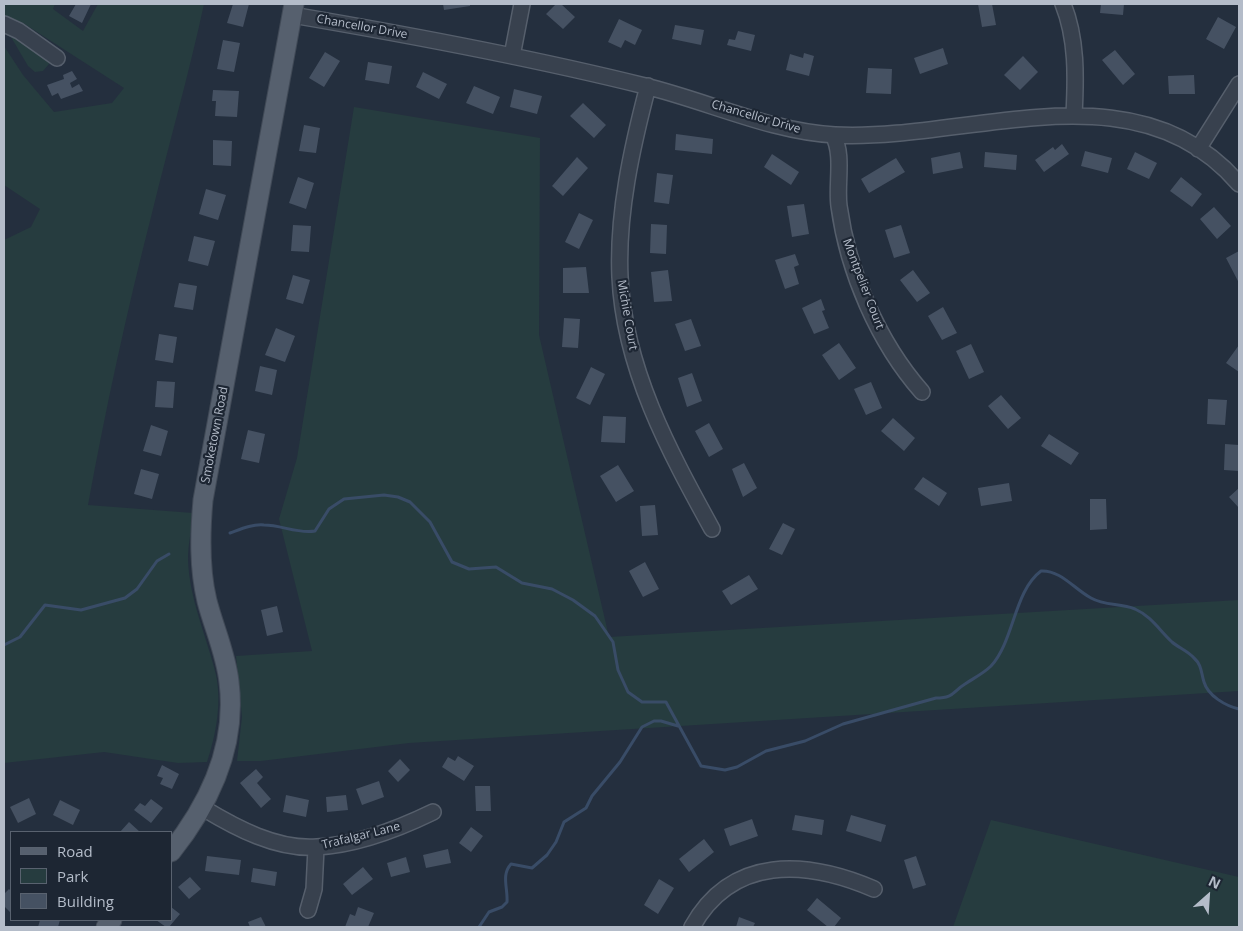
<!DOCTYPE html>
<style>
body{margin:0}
#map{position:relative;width:1243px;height:931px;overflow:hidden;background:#242f3e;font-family:"Open Sans",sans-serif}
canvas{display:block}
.frame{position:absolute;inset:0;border:5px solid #b4bcc9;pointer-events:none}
.legend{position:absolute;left:10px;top:831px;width:162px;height:90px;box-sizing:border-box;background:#1d2633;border:1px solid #59626f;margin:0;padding:6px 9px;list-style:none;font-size:15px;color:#b4bcc9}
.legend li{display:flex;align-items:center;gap:10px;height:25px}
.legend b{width:25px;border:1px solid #59626f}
.north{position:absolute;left:1183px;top:871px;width:50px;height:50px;-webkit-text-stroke:4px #1d2633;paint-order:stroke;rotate:26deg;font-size:14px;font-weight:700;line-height:20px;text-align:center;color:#b4bcc9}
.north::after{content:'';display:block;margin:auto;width:18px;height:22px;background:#b4bcc9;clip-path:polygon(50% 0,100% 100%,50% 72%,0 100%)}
</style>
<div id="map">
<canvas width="1243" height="931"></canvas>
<div class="frame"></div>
<ul class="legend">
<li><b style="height:6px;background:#56606e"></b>Road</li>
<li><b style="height:14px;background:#263c3f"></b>Park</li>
<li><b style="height:14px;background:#455162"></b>Building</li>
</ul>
<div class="north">N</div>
</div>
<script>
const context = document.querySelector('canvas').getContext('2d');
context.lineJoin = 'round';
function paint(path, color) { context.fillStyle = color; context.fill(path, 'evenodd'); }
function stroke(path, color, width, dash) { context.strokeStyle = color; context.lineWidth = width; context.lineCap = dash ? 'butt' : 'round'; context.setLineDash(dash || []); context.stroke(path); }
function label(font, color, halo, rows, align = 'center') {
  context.font = font + ' "Open Sans",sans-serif'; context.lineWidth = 4.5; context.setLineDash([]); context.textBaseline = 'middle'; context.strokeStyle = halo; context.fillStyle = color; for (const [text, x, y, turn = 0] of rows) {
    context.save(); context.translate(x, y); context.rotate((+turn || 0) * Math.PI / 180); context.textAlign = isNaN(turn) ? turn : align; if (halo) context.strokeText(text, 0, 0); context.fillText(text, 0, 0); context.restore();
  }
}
paint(new Path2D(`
 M4 4H55L53 9 83 31 98 4H204C189 74 169 143 152 213 127 310 106 407 88 505L193 513C192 528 188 544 188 559 189 599 207 637 216 675 222 703 216 735 207 762L178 763 104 752 4 763V240L31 227 40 209 4 185V46L23 75 54 112 112 103 124 88 23 23 4 15Z
 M8 32 48 56 49 64 43 71 35 72 28 66Z
 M354 107 540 138 539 335 609 637 1239 600V691L409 743 261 761H237L242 717 236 656 312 651 279 519 297 458Z
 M991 820 1239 877V927H953Z`), '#263c3f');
stroke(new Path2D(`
 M230 533C241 529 252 524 264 525 282 525 297 534 315 531L329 509 344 499 384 495 398 497 410 502 430 522 452 562 469 569 496 567 522 583 552 589 573 600 595 616 613 642 618 670 628 692 642 702H666L701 766 725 770 737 767 766 751 805 741 843 724 936 698C954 698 952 692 965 684 974 678 984 673 991 666 1014 641 1014 591 1041 571 1061 570 1074 589 1091 598 1105 606 1120 603 1135 609 1151 616 1160 631 1172 642 1179 648 1188 651 1194 658 1202 665 1201 673 1204 682 1208 696 1226 706 1239 709
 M4 645 20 637 45 605 81 610 125 598 137 589 157 561 169 554
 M479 927 489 912 502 907 507 902C508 888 501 875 511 864L532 868 547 855 556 842 564 822 586 808 592 796 620 762 642 727 654 721H661L678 726`), '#394c67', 3);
paint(new Path2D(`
 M76 4H91L82 23 69 16Z
 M233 4H249L243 27 227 23Z
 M443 4H470V6L444 10Z
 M556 4H561L575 17 563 29 546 14Z
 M978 4H992L996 25 982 27Z
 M1101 4H1124L1123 15 1100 13Z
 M1218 17 1236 27 1224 49 1206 39Z
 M619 19 642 30 635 45 625 40 621 48 608 42Z
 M675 25 704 30 701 45 672 39Z
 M738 31 755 35 751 51 727 45 729 39 735 40Z
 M223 40 240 43 234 72 217 69Z
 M943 48 948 64 920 74 914 58Z
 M1115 50 1135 74 1123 85 1102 60Z
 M325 52 340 61 324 87 309 78Z
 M804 53 814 56 809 76 786 70 790 54 803 58Z
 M1023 56 1038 72 1020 90 1004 75Z
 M368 62 392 66 389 84 365 80Z
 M868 68 892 69 891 94 866 93Z
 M72 71 77 79 70 83 72 88 79 84 83 91 61 99 58 93 52 96 47 85 64 79 63 75Z
 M423 72 447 84 439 99 416 87Z
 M1194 75 1195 94H1169L1168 76Z
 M474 86 500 97 493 114 466 103Z
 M514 89 542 96 537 114 510 107Z
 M213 90 239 91 237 117 215 116 216 101H212Z
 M583 103 606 125 594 138 570 116Z
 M304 125 320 128 316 153 299 151Z
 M676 134 713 139 712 154 675 150Z
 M213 140 232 141 231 166 213 165Z
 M1062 144 1069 154 1044 172 1035 160 1053 147 1055 150Z
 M1085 151 1112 158 1108 173 1081 166Z
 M960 152 963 168 933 174 931 158Z
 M985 152 1017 155 1016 170 984 167Z
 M1135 152 1157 163 1149 179 1127 169Z
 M772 154 799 172 791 185 764 167Z
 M577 157 588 168 563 196 552 186Z
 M896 158 905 172 869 193 861 179Z
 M657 173 673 175 669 204 654 202Z
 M298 177 314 183 306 209 289 203Z
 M1181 177 1202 194 1192 207 1170 191Z
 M206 189 226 195 218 220 199 214Z
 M804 204 809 234 792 237 787 206Z
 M1214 207 1231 226 1217 239 1200 219Z
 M579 213 593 220 579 249 565 242Z
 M651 224 667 225 666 254 650 253Z
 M293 225 311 226 309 252 291 251Z
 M901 225 910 253 894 258 885 230Z
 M194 236 215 241 208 266 188 261Z
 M1239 251V283L1226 258Z
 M795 254 799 265 794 267 799 284 785 289 775 260Z
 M586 267 589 293H563V268Z
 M668 270 672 301 654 302 651 272Z
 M913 270 930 293 917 302 900 280Z
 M293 275 310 280 303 304 286 299Z
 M179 283 197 286 193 310 174 307Z
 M821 299 825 310 822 311 829 328 814 334 802 308Z
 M943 307 957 333 942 340 928 316Z
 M564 318 580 319 578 348 562 347Z
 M691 319 701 346 685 351 675 324Z
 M276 328 295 336 285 362 265 355Z
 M159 334 177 337 173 363 155 360Z
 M839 343 856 368 839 380 822 355Z
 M971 344 984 372 969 379 956 351Z
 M1239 345V372L1226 363Z
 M260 366 277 370 272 395 255 391Z
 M591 367 605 374 590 405 576 398Z
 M692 373 702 401 687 407 678 378Z
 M157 381 175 382 173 408 155 407Z
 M871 382 882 408 866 415 854 389Z
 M1001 395 1021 418 1008 429 988 406Z
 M1208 399 1227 400 1225 425 1207 424Z
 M603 416 626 417 625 443 601 442Z
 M893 418 915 438 904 451 881 431Z
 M709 423 723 449 709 457 695 431Z
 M151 425 168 431 161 456 143 451Z
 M248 430 265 434 259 463 241 459Z
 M1049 434 1079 453 1071 465 1041 446Z
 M1225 444 1239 445V471L1224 470Z
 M744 463 757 488 743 497 732 469Z
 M618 465 634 491 616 502 600 476Z
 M141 469 159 474 152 499 134 494Z
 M923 477 947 493 939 506 914 489Z
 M1009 483 1012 501 981 506 978 488Z
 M1239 488V508L1229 497Z
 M1090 499H1106L1107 529 1090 530Z
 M655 505 658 535 642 536 640 506Z
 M783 523 795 529 782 555 769 549Z
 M645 562 659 589 643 597 629 571Z
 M749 575 758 589 731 605 722 591Z
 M277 606 283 632 267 636 261 610Z
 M458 756 474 766 464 781 442 767 448 757 455 761Z
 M400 759 410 770 398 782 388 771Z
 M162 765 179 774 172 789 160 784 163 778 157 776Z
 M256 769 263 777 257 783 271 799 261 808 240 783Z
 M379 781 384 797 362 805 356 789Z
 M475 786H490L491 811H476Z
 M286 795 309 800 306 817 283 812Z
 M346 795 348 810 327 812 326 797Z
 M29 798 36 814 18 823 10 807Z
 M151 799 163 808 151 823 134 810 140 803 145 806Z
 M60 800 80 810 73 825 53 815Z
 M795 815 824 820 822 835 792 830Z
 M851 815 886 825 881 842 846 831Z
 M752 819 758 836 730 846 724 829Z
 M129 822 140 832H120Z
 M471 827 483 836 471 852 459 843Z
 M704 839 714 852 689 872 679 859Z
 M448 849 451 863 426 868 423 855Z
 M207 856 241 860 239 875 205 871Z
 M916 856 926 885 913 889 904 860Z
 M406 857 410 872 391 877 387 863Z
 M363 867 373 879 352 895 343 884Z
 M253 868 277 872 275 886 251 882Z
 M190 877 201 889 189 899 178 887Z
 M659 879 674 888 658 914 644 905Z
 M9 889 11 891V913L4 906V894Z
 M817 898 841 918 834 927H828L807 910Z
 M171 907 180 914 169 927H166L156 920H171Z
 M358 907 374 913 368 927H345L350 914 355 916Z
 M261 917 266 927H250L248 922Z
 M739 917 755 923 753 927H736Z
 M40 920H60L58 927H38Z`), '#455162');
const minor = new Path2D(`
 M1063 4C1077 39 1076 77 1074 115
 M292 15C410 35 528 57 645 86 707 101 772 132 835 135 968 142 1136 63 1239 184
 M4 24 19 31 57 58
 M512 56 522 4
 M648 86C632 147 617 214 620 277 624 368 669 451 712 529
 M833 135C844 155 836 184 839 206 848 272 878 342 922 392
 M1198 149 1239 84
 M203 808C236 828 277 850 317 847 357 845 398 829 433 812
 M308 910 314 889 316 848
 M692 927C732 855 806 860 874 889`);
const major = new Path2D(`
 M171 852C210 803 237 746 229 682 226 654 214 628 207 601 199 568 200 534 203 500L294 4
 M106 927 112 920`);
stroke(minor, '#565f6c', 18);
stroke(major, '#414a57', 21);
stroke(minor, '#38414e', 15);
stroke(major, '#56606e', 19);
label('12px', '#b4bcc9', '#1d2633', [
 ["Chancellor Drive",362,27,10],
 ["Chancellor Drive",756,117,16],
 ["Montpelier Court",863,284,69],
 ["Michie Court",627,315,80],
 ["Smoketown Road",215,435,-79],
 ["Trafalgar Lane",361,836,-14]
]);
</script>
